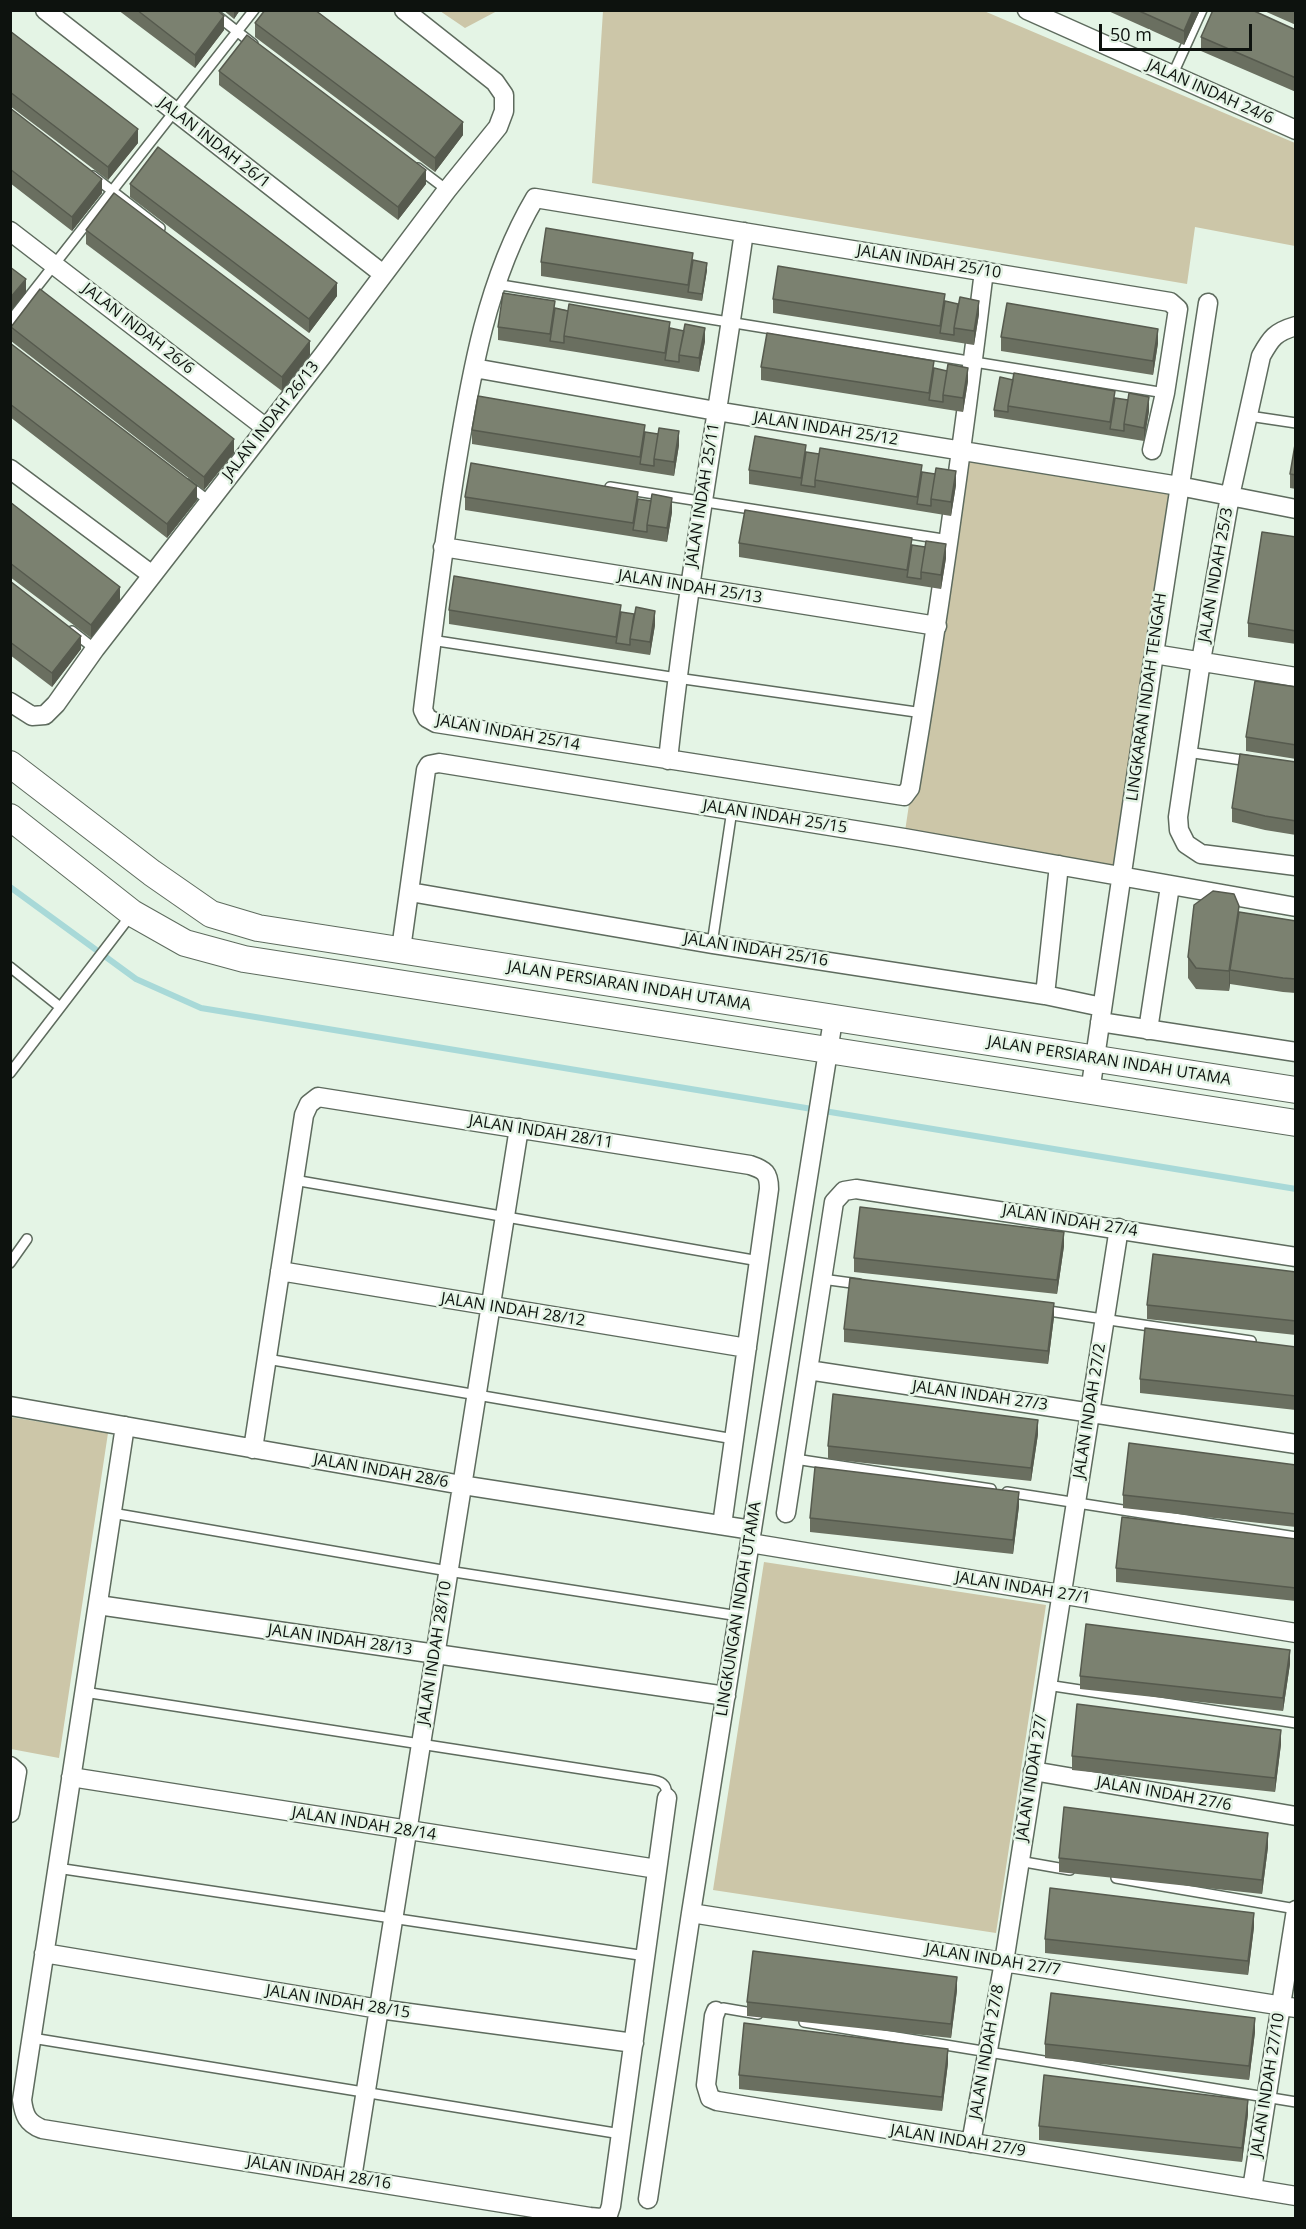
<!DOCTYPE html>
<style>
body{margin:0}
#map{position:relative;width:1306px;height:2229px;overflow:hidden;background:#e4f4e5;font-family:"Open Sans",sans-serif}
canvas{display:block}
.frame{position:absolute;inset:0;border:12px solid #0d120e;pointer-events:none}
.scale{position:absolute;left:1099px;top:24px;width:153px;height:27px;box-sizing:border-box;border:3px solid #0d120e;border-top:0;padding-left:8px;font-size:18px;line-height:21px;white-space:nowrap;color:#0d120e;-webkit-text-stroke:4px #e4f4e5;paint-order:stroke}
</style>
<div id="map">
<canvas width="1306" height="2229"></canvas>
<div class="frame"></div>
<div class="scale">50 m</div>
</div>
<script>
const context = document.querySelector('canvas').getContext('2d');
context.lineJoin = 'round';
function paint(path, color) { context.fillStyle = color; context.fill(path, 'evenodd'); }
function stroke(path, color, width, dash) { context.strokeStyle = color; context.lineWidth = width; context.lineCap = dash ? 'butt' : 'round'; context.setLineDash(dash || []); context.stroke(path); }
function label(font, color, halo, rows, align = 'center') {
  context.font = font + ' "Open Sans",sans-serif'; context.lineWidth = 5; context.setLineDash([]); context.textBaseline = 'middle'; context.strokeStyle = halo; context.fillStyle = color; for (const [text, x, y, turn = 0] of rows) {
    context.save(); context.translate(x, y); context.rotate((+turn || 0) * Math.PI / 180); context.textAlign = isNaN(turn) ? turn : align; if (halo) context.strokeText(text, 0, 0); context.fillText(text, 0, 0); context.restore();
  }
}
paint(new Path2D(`
 M440 11H497L465 28Z
 M603 11H984L1295 143V246L1195 227 1187 284 592 183Z
 M962 450 1179 486 1121 876 904 838Z
 M10 1417 108 1433 59 1758 11 1749Z
 M764 1562 1046 1605 996 1933 713 1890Z`), '#ccc6a8');
stroke(new Path2D(`
 M10 887 136 979 201 1008 1296 1189`), '#a8d9d8', 6);
const lane = new Path2D(`
 M210 10 253 44
 M1172 76 1202 10
 M418 168 447 190
 M93 176 160 228
 M495 284 1165 393
 M10 321 254 10
 M1249 416 1296 423
 M187 484 209 501
 M610 487 949 540
 M72 631 95 649
 M431 640 677 678 923 713
 M1187 752 1249 761
 M712 944 732 810
 M10 967 60 1007
 M10 1073 131 915
 M294 1180 759 1261
 M10 1263 27 1239
 M822 1279 859 1284
 M1042 1310 1251 1341
 M267 1359 734 1439
 M795 1459 991 1489
 M1007 1492 1296 1537
 M112 1513 448 1571 739 1616
 M1047 1685 1296 1723
 M84 1692 653 1780C665 1782 667 1787 667 1798
 M1019 1861 1070 1870
 M57 1868 646 1956
 M1116 1878 1296 1909
 M716 2011 723 2008 758 2014
 M804 2022 1296 2102
 M32 2038 621 2134`);
const street = new Path2D(`
 M45 10 383 274
 M1027 10 1296 130
 M10 231 266 428
 M984 271C963 444 939 616 910 788L904 796 436 723 427 718 423 710C433 629 443 547 456 466 471 374 487 279 535 198L1170 302 1178 309 1165 393 1152 450
 M1296 326C1275 332 1271 338 1261 356L1230 496 1201 661 1178 817 1179 830 1186 844 1201 854 1296 866
 M474 368 716 411 1179 486 1296 509
 M10 469 152 575
 M443 547 937 626
 M1154 654 1296 677
 M10 702 32 716 45 715 56 704 95 649 323 355 447 190 498 127 504 111V95L495 82 404 10
 M668 760C687 583 719 408 744 232
 M410 892 712 944 1045 995 1102 1007
 M401 949 426 770 429 765 439 763 904 838 1296 907
 M1045 995 1059 865
 M1100 1022 1296 1052
 M1148 1030 1170 886
 M1090 1092 1154 654 1208 303
 M280 1271 747 1348
 M808 1370 834 1202 844 1191 856 1189 1296 1257
 M10 1406 462 1485 752 1530
 M125 1426 22 2100C24 2115 27 2123 42 2129L590 2217 601 2218 608 2215 611 2206 667 1798
 M253 1449 304 1115 309 1104 318 1097 750 1165C765 1170 769 1173 769 1189L722 1525
 M786 1513 808 1370 1296 1444
 M750 1543 1296 1633
 M98 1605 726 1696
 M10 1766 17 1772 10 1813
 M1033 1771 1296 1816
 M71 1777 657 1869
 M691 1913 1296 2008
 M44 1953 379 2009 634 2043
 M716 2011 714 2016 706 2085 710 2098 717 2101 1296 2196
 M971 2143 1004 1962 1119 1228
 M352 2178 519 1128
 M1252 2189 1296 1910
 M648 2199 691 1913 833 1020`);
const secondary = new Path2D(`
 M10 764 152 873 211 914 258 928 1296 1090
 M10 817 132 913 185 943 244 959 1296 1123`);
stroke(lane, '#5e6b5e', 12);
stroke(street, '#5e6b5e', 21);
stroke(secondary, '#5e6b5e', 28);
stroke(lane, '#fff', 9);
stroke(street, '#fff', 18);
stroke(secondary, '#fff', 26);
paint(new Path2D(`
 M118 10H217L224 30 195 68Z
 M223 10H240L234 19Z
 M1106 10H1200L1184 45Z
 M1262 10H1296V25Z
 M255 23 463 135 435 172 255 37Z
 M1296 30V92L1201 51V37Z
 M10 31 138 143 108 180 10 106Z
 M219 71 426 184 398 220 219 85Z
 M10 108 102 193 72 231 10 183Z
 M130 184 337 296 309 333 130 197Z
 M86 230 310 355 282 391 86 244Z
 M693 260 707 270 702 301 541 276V262Z
 M773 299 945 301 979 314 974 345 773 313Z
 M555 308 670 328 705 341 699 372 564 350 498 340V327Z
 M11 327 234 453 204 490 11 341Z
 M1001 337 1158 343 1153 375 1001 351Z
 M10 343 197 500 167 538 10 417Z
 M761 367 934 368 968 381 963 412 761 380Z
 M1013 380 1115 398 1149 411 1144 441 994 417V410Z
 M472 430 645 432 679 445 674 476 472 444Z
 M1296 439V489L1290 488V474Z
 M806 452 922 472 956 485 951 516 815 494 749 484V470Z
 M465 497 638 499 672 512 667 542 465 510Z
 M10 502 120 601 91 638 10 577Z
 M1296 537V644L1248 637V623Z
 M739 543 912 545 946 558 941 589 739 557Z
 M10 581 81 649 52 687 10 655Z
 M449 610 621 612 655 625 650 655 449 624Z
 M1296 687V759L1246 751V737Z
 M1296 762V835L1265 830 1232 822V808Z
 M1239 912 1296 921V993L1283 992 1230 984 1229 991 1196 989 1188 978V957Z
 M1064 1246 1057 1294 854 1272V1258Z
 M1296 1272V1335L1147 1319V1305Z
 M1054 1317 1048 1364 844 1342V1329Z
 M1296 1347V1410L1140 1393V1379Z
 M1038 1434 1031 1481 828 1459V1446Z
 M1296 1465V1527L1123 1508V1495Z
 M1019 1506 1013 1554 810 1532V1518Z
 M1296 1539V1601L1116 1582V1568Z
 M1290 1664 1283 1711 1080 1689V1676Z
 M1281 1744 1275 1792 1072 1770V1756Z
 M1268 1847 1262 1894 1059 1872V1858Z
 M1254 1927 1248 1975 1045 1953V1939Z
 M957 1990 951 2038 747 2016V2002Z
 M1255 2032 1249 2080 1045 2058V2044Z
 M948 2063 942 2111 739 2089V2075Z
 M1248 2114 1242 2162 1039 2140V2126Z`), '#6a6f60');
paint(new Path2D(`
 M234 10H240L234 19Z
 M1193 10H1200L1184 45V31Z
 M224 16V30L195 68V55Z
 M463 122V135L435 172V158Z
 M138 129V143L108 180V167Z
 M426 170V184L398 220V207Z
 M102 179V193L72 231V217Z
 M707 263V270L702 301V294Z
 M26 279V293L10 312V298Z
 M337 283V296L309 333V319Z
 M979 301V314L974 345V331Z
 M705 328V341L699 372V358Z
 M1158 329V343L1153 375V361Z
 M310 341V355L282 391V377Z
 M968 368V381L963 412V398Z
 M1149 397V411L1144 441V428Z
 M679 431V445L674 476V462Z
 M234 439V453L204 490V477Z
 M956 471V485L951 516V502Z
 M197 486V500L167 538V524Z
 M672 498V512L667 542V528Z
 M946 544V558L941 589V575Z
 M120 587V601L91 638V625Z
 M655 611V625L650 655V642Z
 M81 636V649L52 687V673Z
 M1239 906V926L1230 970V984L1229 991V971Z
 M1064 1232V1246L1057 1294V1280Z
 M1054 1303V1317L1048 1364V1351Z
 M1038 1420V1434L1031 1481V1468Z
 M1019 1492V1506L1013 1554V1540Z
 M1290 1650V1664L1283 1711V1698Z
 M1281 1730V1744L1275 1792V1778Z
 M1268 1833V1847L1262 1894V1880Z
 M1254 1913V1927L1248 1975V1961Z
 M957 1977V1990L951 2038V2024Z
 M1255 2018V2032L1249 2080V2066Z
 M948 2049V2063L942 2111V2097Z
 M1248 2100V2114L1242 2162V2148Z`), '#565a4e');
const building = new Path2D(`
 M137 10H217L224 16 195 55Z
 M265 10H315L463 122 435 158 255 23Z
 M1137 10H1193L1184 31Z
 M1213 10H1252L1296 30V78L1201 37Z
 M10 31 138 129 108 167 10 92Z
 M247 35 426 170 398 207 219 71Z
 M10 108 102 179 72 217 10 169Z
 M158 147 337 283 309 319 130 184Z
 M114 193 310 341 282 377 86 230Z
 M546 228 693 253 688 285 541 262Z
 M693 260 707 263 702 294 688 292Z
 M778 266 945 294 940 326 773 299Z
 M10 267 26 279 10 298Z
 M40 289 234 439 204 477 11 327Z
 M503 293 555 301 550 334 498 327Z
 M960 297 979 301 974 331 954 328Z
 M945 301 958 304 954 328V335L940 333Z
 M1007 303 1158 329 1153 361 1001 337Z
 M569 304 670 322 665 353 564 336Z
 M555 308 568 311 564 336V343L550 341Z
 M685 324 705 328 699 358 679 355Z
 M670 328 684 331 679 355V362L665 360Z
 M767 333 934 361 929 393 761 367Z
 M10 343 197 486 167 524 10 404Z
 M948 364 968 368 963 398 943 395Z
 M934 368 947 371 943 395V402L929 400Z
 M1014 373 1115 391 1110 422 1008 406Z
 M1000 377 1013 380 1008 406V412L994 410Z
 M1129 393 1149 397 1144 428 1124 424Z
 M478 396 645 425 640 457 472 430Z
 M1115 398 1128 400 1124 424V431L1110 429Z
 M659 428 679 431 674 462 654 459Z
 M645 432 658 434 654 459V466L640 464Z
 M755 436 806 445 801 478 749 470Z
 M1296 439V475L1290 474Z
 M820 448 922 465 917 497 815 480Z
 M806 452 819 454 815 480V487L801 485Z
 M471 463 638 492 633 523 465 497Z
 M936 468 956 471 951 502 931 499Z
 M922 472 935 474 931 499V506L917 504Z
 M652 494 672 498 667 528 647 525Z
 M638 499 651 501 647 525V532L633 530Z
 M10 502 120 587 91 625 10 563Z
 M745 510 912 538 907 570 739 543Z
 M1262 532 1296 537V631L1248 623Z
 M926 541 946 544 941 575 921 572Z
 M912 545 925 547 921 572V579L907 577Z
 M454 576 621 605 616 637 449 610Z
 M10 581 81 636 52 673 10 642Z
 M636 607 655 611 650 642 630 639Z
 M621 612 634 614 630 639V645L616 643Z
 M1255 681 1296 687V745L1246 737Z
 M1240 754 1296 762V821L1265 816 1232 808Z
 M1213 891 1234 894 1239 906 1229 971 1196 968 1188 957 1194 905Z
 M1239 912 1296 921V979L1283 978 1230 970Z
 M860 1207 1064 1232 1057 1280 854 1258Z
 M1153 1254 1296 1272V1321L1147 1305Z
 M850 1278 1054 1303 1048 1351 844 1329Z
 M1145 1328 1296 1347V1396L1140 1379Z
 M833 1394 1038 1420 1031 1468 828 1446Z
 M1129 1443 1296 1465V1514L1123 1495Z
 M815 1467 1019 1492 1013 1540 810 1518Z
 M1122 1517 1296 1539V1588L1116 1568Z
 M1086 1624 1290 1650 1283 1698 1080 1676Z
 M1077 1704 1281 1730 1275 1778 1072 1756Z
 M1064 1807 1268 1833 1262 1880 1059 1858Z
 M1050 1888 1254 1913 1248 1961 1045 1939Z
 M753 1951 957 1977 951 2024 747 2002Z
 M1051 1993 1255 2018 1249 2066 1045 2044Z
 M744 2023 948 2049 942 2097 739 2075Z
 M1044 2075 1248 2100 1242 2148 1039 2126Z`);
paint(building, '#7b8170');
stroke(building, '#565a4e', 1.5);
label('16px', '#0d120e', '#e4f4e5', [
 ["JALAN INDAH 24/6",1210,92,24],
 ["JALAN INDAH 26/1",214,143,38],
 ["JALAN INDAH 25/10",929,262,9],
 ["JALAN INDAH 26/6",138,329,38],
 ["JALAN INDAH 26/13",271,421,-52],
 ["JALAN INDAH 25/12",826,429,9],
 ["JALAN INDAH 25/11",703,495,-81],
 ["JALAN INDAH 25/3",1216,575,-80],
 ["JALAN INDAH 25/13",690,587,9],
 ["LINGKARAN INDAH TENGAH",1147,697,-82],
 ["JALAN INDAH 25/14",508,733,10],
 ["JALAN INDAH 25/15",775,817,9],
 ["JALAN INDAH 25/16",756,950,9],
 ["JALAN PERSIARAN INDAH UTAMA",629,986,9],
 ["JALAN PERSIARAN INDAH UTAMA",1109,1061,9],
 ["JALAN INDAH 28/11",541,1132,9],
 ["JALAN INDAH 27/4",1070,1221,9],
 ["JALAN INDAH 28/12",513,1310,9],
 ["JALAN INDAH 27/3",980,1396,8],
 ["JALAN INDAH 27/2",1090,1411,-81],
 ["JALAN INDAH 28/6",381,1471,10],
 ["JALAN INDAH 27/1",1023,1588,9],
 ["LINGKUNGAN INDAH UTAMA",739,1609,-81],
 ["JALAN INDAH 28/13",340,1640,8],
 ["JALAN INDAH 28/10",435,1653,-81],
 ["JALAN INDAH 27/",1032,1778,-81],
 ["JALAN INDAH 27/6",1164,1794,10],
 ["JALAN INDAH 28/14",364,1824,9],
 ["JALAN INDAH 27/7",993,1960,9],
 ["JALAN INDAH 28/15",338,2002,9],
 ["JALAN INDAH 27/8",987,2052,-80],
 ["JALAN INDAH 27/10",1268,2085,-81],
 ["JALAN INDAH 27/9",958,2141,9],
 ["JALAN INDAH 28/16",319,2173,9]
]);
</script>
